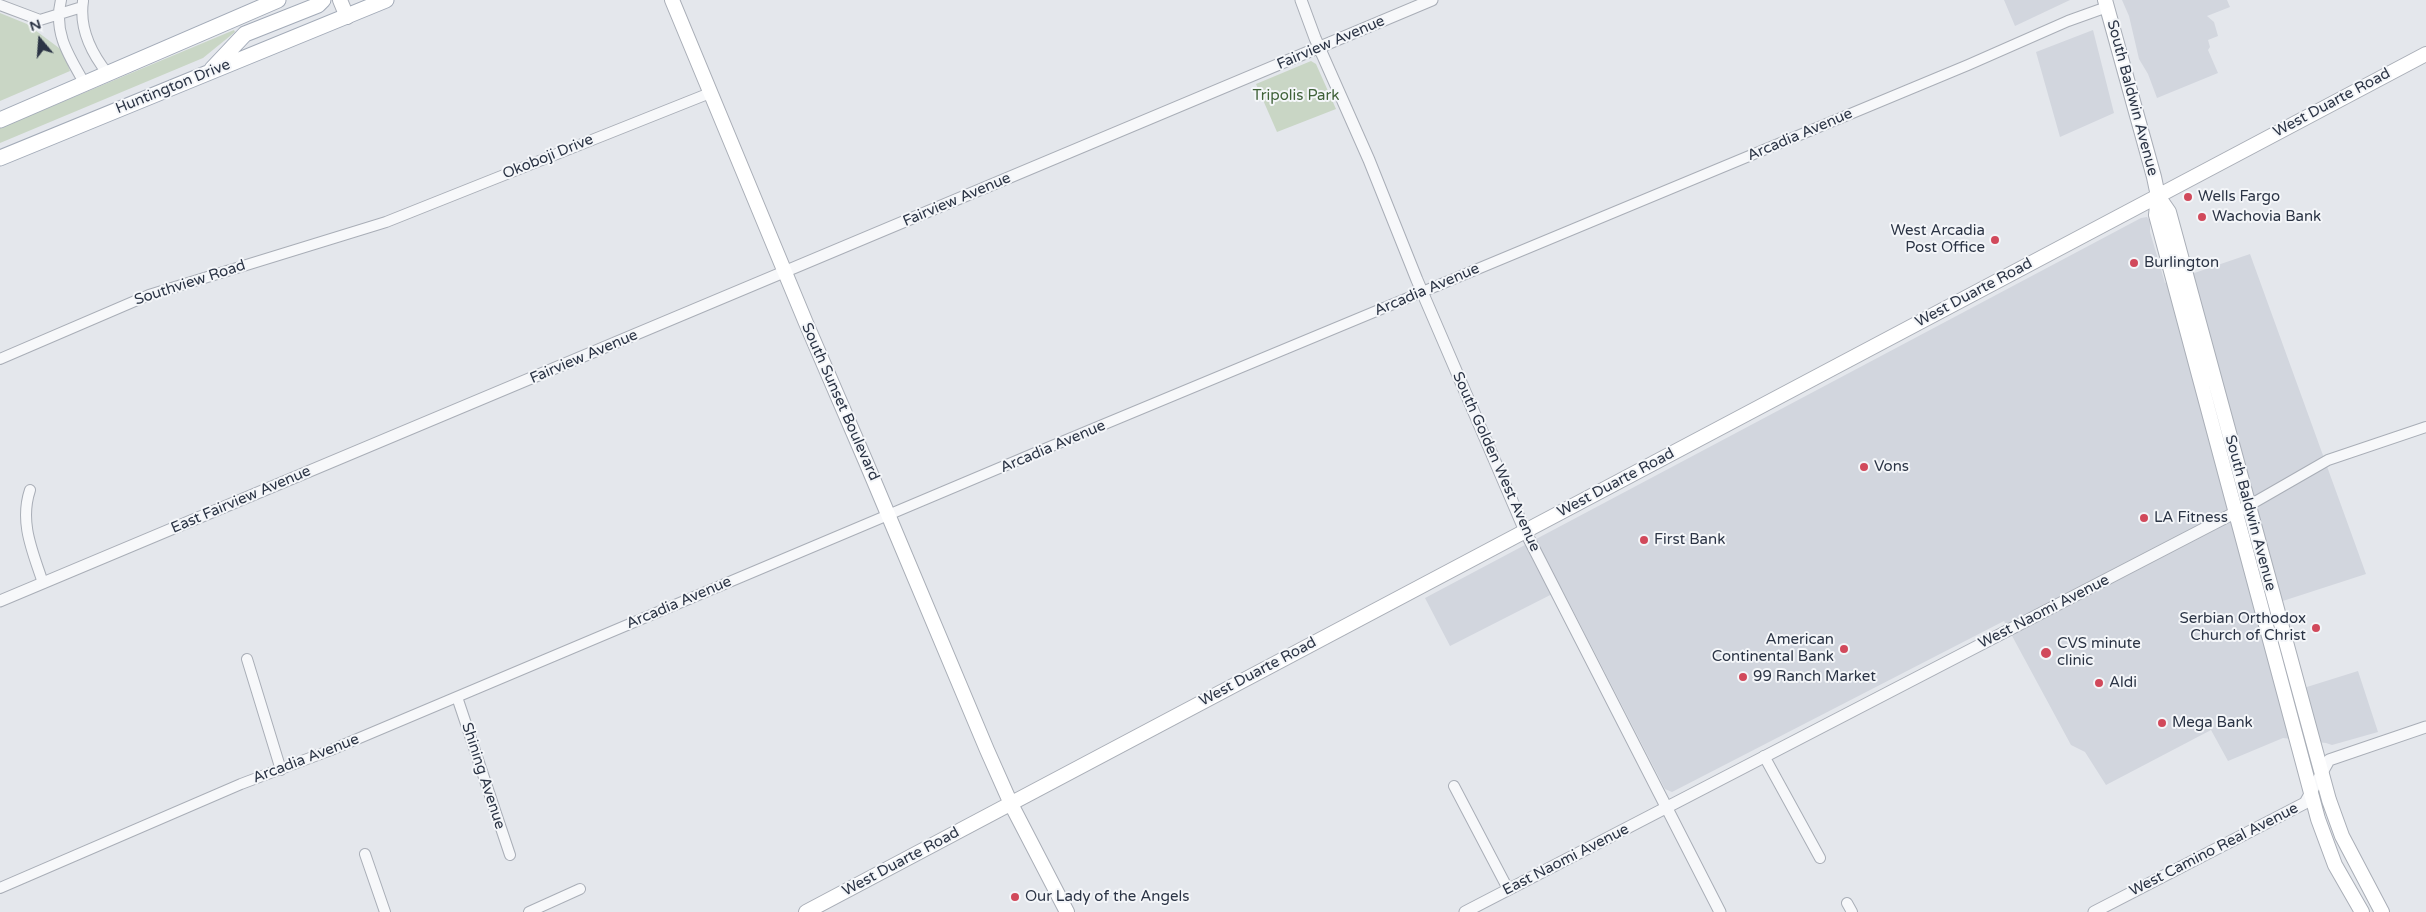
<!DOCTYPE html>
<style>
body{margin:0}
#map{position:relative;width:2426px;height:912px;overflow:hidden;background:#e4e7ec;font-family:"Varela Round",sans-serif}
canvas{display:block}
.north{position:absolute;left:15px;top:15px;width:50px;height:50px;-webkit-text-stroke:4px #f4f6f9;paint-order:stroke;rotate:342deg;font-size:14px;font-weight:700;line-height:20px;text-align:center;color:#2b3445}
.north::after{content:'';display:block;margin:auto;width:18px;height:22px;background:#2b3445;clip-path:polygon(50% 0,100% 100%,50% 72%,0 100%)}
</style>
<div id="map">
<canvas width="2426" height="912"></canvas>
<div class="north">N</div>
</div>
<script>
const context = document.querySelector('canvas').getContext('2d');
context.lineJoin = 'round';
function paint(path, color) { context.fillStyle = color; context.fill(path, 'evenodd'); }
function stroke(path, color, width, dash) { context.strokeStyle = color; context.lineWidth = width; context.lineCap = dash ? 'butt' : 'round'; context.setLineDash(dash || []); context.stroke(path); }
function label(font, color, halo, rows, align = 'center') {
  context.font = font + ' "Varela Round",sans-serif'; context.lineWidth = 4; context.setLineDash([]); context.textBaseline = 'middle'; context.strokeStyle = halo; context.fillStyle = color; for (const [text, x, y, turn = 0] of rows) {
    context.save(); context.translate(x, y); context.rotate((+turn || 0) * Math.PI / 180); context.textAlign = isNaN(turn) ? turn : align; if (halo) context.strokeText(text, 0, 0); context.fillText(text, 0, 0); context.restore();
  }
}
paint(new Path2D(`
 M2004 0H2070L2015 26Z
 M2122 0H2227L2230 7 2207 16 2214 22 2218 36 2208 40 2210 47 2208 50 2218 73 2157 98 2148 74 2139 59 2129 16Z
 M2093 30 2114 113 2060 137 2036 52Z
 M2147 217 2150 221V232L2165 283 2250 254 2366 574 2255 610 2278 696 2358 671 2378 732 2332 745 2326 743 2283 738 2228 761 2211 730 2106 785 2085 752 2071 745 2004 621 1672 792 1665 789 1562 589 1450 646 1425 598 2141 218Z`), '#d2d6de');
paint(new Path2D(`
 M0 13 27 24 63 51 70 71 0 101Z
 M234 30 235 32 203 58 0 143V128Z
 M1311 61 1316 64 1336 109 1277 132 1256 84Z`), '#c9d6c5');
const minor = new Path2D(`
 M61 0C53 33 69 56 85 84
 M83 1C79 28 92 54 108 74
 M0 5 40 20 82 7
 M0 359 149 295 386 222 710 93
 M30 490C19 523 33 552 43 583
 M2248 506 2328 460 2426 427
 M247 659 281 770
 M457 697 510 855
 M1764 756 1820 858
 M1454 786 1508 889
 M365 854 385 912
 M0 888 241 784 331 750 1035 453 1968 65 2068 21 2107 7
 M1847 903 1852 912
 M529 912 580 889`);
const tertiary = new Path2D(`
 M1301 0 1315 38 1369 160 1417 280 1525 531 1720 912
 M0 601 1432 0
 M1465 912 2242 509
 M2094 912 2305 803 2329 760 2426 727`);
const secondary = new Path2D(`
 M340 0 347 17
 M672 0 806 323 866 462 987 750 1011 804 1067 912
 M2105 0 2154 177 2158 196 2156 215 2318 819 2335 865 2362 912
 M2158 196 2169 212 2329 800 2342 836 2382 912
 M806 912 2426 54`);
const primary = new Path2D(`
 M212 69 245 34 318 5 323 0
 M0 120 278 0
 M0 158 386 0`);
stroke(minor, '#a9aeb7', 12);
stroke(tertiary, '#a9aeb7', 13);
stroke(secondary, '#a9aeb7', 16);
stroke(primary, '#a3abb8', 17);
stroke(minor, '#f7f8fa', 10);
stroke(tertiary, '#f7f8fa', 11);
stroke(secondary, '#fff', 14);
stroke(primary, '#fff', 15);
for (const [x, y, r, color] of [
 [2188,197,5,"#d1495b"],
 [2202,217,5,"#d1495b"],
 [1995,240,5,"#d1495b"],
 [2134,263,5,"#d1495b"],
 [1864,467,5,"#d1495b"],
 [2144,518,5,"#d1495b"],
 [1644,540,5,"#d1495b"],
 [2316,628,5,"#d1495b"],
 [1844,649,5,"#d1495b"],
 [2046,653,6,"#d1495b"],
 [1743,677,5,"#d1495b"],
 [2099,683,5,"#d1495b"],
 [2162,723,5,"#d1495b"],
 [1015,897,5,"#d1495b"]
]) { const dot = new Path2D(); dot.arc(x, y, r, 0, 2 * Math.PI); context.fillStyle = color; context.fill(dot); stroke(dot, '#f4f6f9', 2); }
label('15px', '#2b3445', '#f4f6f9', [
 ["Fairview Avenue",1331,43,-23],
 ["Huntington Drive",173,87,-22],
 ["South Baldwin Avenue",2132,98,75],
 ["West Duarte Road",2332,103,-28],
 ["Arcadia Avenue",1800,135,-23],
 ["Okoboji Drive",548,157,-22],
 ["Fairview Avenue",957,200,-23],
 ["Southview Road",190,283,-18],
 ["Arcadia Avenue",1427,290,-23],
 ["West Duarte Road",1974,293,-28],
 ["Fairview Avenue",584,357,-23],
 ["South Sunset Boulevard",840,402,66],
 ["Arcadia Avenue",1053,447,-23],
 ["South Golden West Avenue",1496,462,66],
 ["West Duarte Road",1616,483,-28],
 ["East Fairview Avenue",241,500,-23],
 ["South Baldwin Avenue",2250,513,75],
 ["Arcadia Avenue",679,603,-23],
 ["West Naomi Avenue",2044,612,-27],
 ["West Duarte Road",1258,672,-28],
 ["Arcadia Avenue",306,759,-21],
 ["Shining Avenue",483,776,72],
 ["West Camino Real Avenue",2214,850,-27],
 ["East Naomi Avenue",1566,860,-27],
 ["West Duarte Road",901,862,-28]
]);
label('15px', '#3f6138', '#f4f6f9', [
 ["Tripolis Park",1296,96]
]);
label('15px', '#2b3445', '#f4f6f9', [
 ["Wells Fargo",2198,197],
 ["Wachovia Bank",2212,217],
 ["West Arcadia",1985,231,"right"],
 ["Post Office",1985,248,"right"],
 ["Burlington",2144,263],
 ["Vons",1874,467],
 ["LA Fitness",2154,518],
 ["First Bank",1654,540],
 ["Serbian Orthodox",2306,619,"right"],
 ["Church of Christ",2306,636,"right"],
 ["American",1834,640,"right"],
 ["Continental Bank",1834,657,"right"],
 ["CVS minute",2057,644],
 ["clinic",2057,661],
 ["99 Ranch Market",1753,677],
 ["Aldi",2109,683],
 ["Mega Bank",2172,723],
 ["Our Lady of the Angels",1025,897]
], 'left');
</script>
